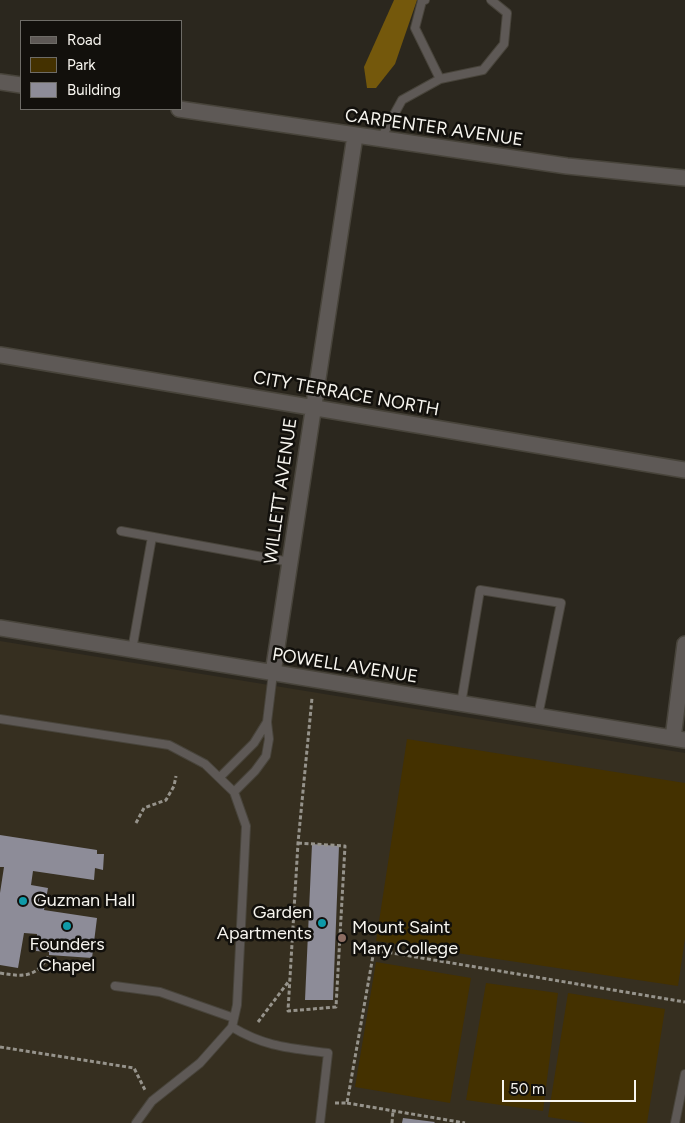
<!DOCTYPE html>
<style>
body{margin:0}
#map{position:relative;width:685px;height:1123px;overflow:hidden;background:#2b271e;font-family:Figtree,sans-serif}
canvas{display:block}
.legend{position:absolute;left:20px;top:20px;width:162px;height:90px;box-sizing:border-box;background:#12100c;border:1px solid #6e6c67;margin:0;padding:6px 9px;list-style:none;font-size:15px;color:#f7f5ef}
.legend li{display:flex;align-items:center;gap:10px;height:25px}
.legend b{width:25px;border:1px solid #6e6c67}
.scale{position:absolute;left:502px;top:1080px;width:134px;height:22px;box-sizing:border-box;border:2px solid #f7f5ef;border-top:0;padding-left:6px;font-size:15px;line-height:18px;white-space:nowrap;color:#f7f5ef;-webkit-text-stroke:4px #12100c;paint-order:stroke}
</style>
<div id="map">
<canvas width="685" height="1123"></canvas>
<ul class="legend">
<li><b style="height:6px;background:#5e5956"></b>Road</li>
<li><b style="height:14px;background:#443100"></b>Park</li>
<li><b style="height:14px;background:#8d8c98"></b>Building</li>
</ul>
<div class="scale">50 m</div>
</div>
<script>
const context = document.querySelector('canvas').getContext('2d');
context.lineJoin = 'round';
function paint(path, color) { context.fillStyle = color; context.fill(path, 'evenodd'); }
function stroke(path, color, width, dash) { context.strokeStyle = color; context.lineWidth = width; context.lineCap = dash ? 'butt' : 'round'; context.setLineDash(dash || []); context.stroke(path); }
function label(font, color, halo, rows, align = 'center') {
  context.font = font + ' Figtree,sans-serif'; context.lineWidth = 5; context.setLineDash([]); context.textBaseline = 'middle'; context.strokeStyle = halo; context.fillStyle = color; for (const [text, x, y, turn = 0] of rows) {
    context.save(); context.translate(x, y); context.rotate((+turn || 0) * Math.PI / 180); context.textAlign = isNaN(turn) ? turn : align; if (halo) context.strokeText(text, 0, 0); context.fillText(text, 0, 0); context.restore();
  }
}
paint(new Path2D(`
 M0 641 685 753V1123H0Z`), '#362f20');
paint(new Path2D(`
 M407 739 685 783V938L678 986 376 941Z
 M376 962 471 978 450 1103 355 1087Z
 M486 983 558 993 543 1111 466 1100Z
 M568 993 665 1009 647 1123H586L548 1117Z`), '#443100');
paint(new Path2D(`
 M394 0H417L395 64 376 88H367L364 67Z`), '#74580c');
paint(new Path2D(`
 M0 835 97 850V854H104L103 870 95 868 94 880 33 871 31 885 48 888 44 910 97 918 92 958 49 955V952L36 951 37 934 24 933 18 968 0 965V893L4 867H0Z
 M312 844 339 846 333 1000H305Z
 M403 1118 435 1122 434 1123H402Z`), '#8d8c98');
const lane = new Path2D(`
 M425 0 422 1 415 28 440 79
 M380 140 402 100 440 79 483 70 504 44 507 13 491 0
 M121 531 290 562
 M132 650 152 537
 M461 704 480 590 561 603 538 716
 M0 719 169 745 205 764 234 792 246 826 237 1005 232 1027 200 1063 152 1101 136 1123
 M220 777 254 743 267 722
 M234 792 255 771 266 756 269 739 267 722 273 673
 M115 986 160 992 234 1018
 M232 1027C265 1047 290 1048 328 1053L320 1123
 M675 1123 685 1074`);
const street = new Path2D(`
 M0 82 21 85
 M179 109 567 166 685 178
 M0 355 685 470
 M0 628 685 740
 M273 673 355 136
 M673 738 685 644`);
stroke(lane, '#48443b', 10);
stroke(street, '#48443b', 18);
stroke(new Path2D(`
 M136 823 144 808 166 800 174 786 176 776
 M298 843 345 846 336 1007 288 1011 298 843 312 698
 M0 973C24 977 36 978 49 955
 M258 1022 289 981
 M0 1047 134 1068 146 1092
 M335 1103H347L374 950 685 1002
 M347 1103 465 1123
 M392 1123 393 1111`), '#96938b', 3, [4, 2.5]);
stroke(lane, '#5e5956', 8);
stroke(street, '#5e5956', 15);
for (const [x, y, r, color] of [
 [23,901,5,"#0f9aa8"],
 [322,923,5,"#0f9aa8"],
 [67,926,5,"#0f9aa8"],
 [342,938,5,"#8d6e63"]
]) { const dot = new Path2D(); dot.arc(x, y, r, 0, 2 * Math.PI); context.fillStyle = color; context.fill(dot); stroke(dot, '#12100c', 2); }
label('18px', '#f7f5ef', '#12100c', [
 ["CARPENTER AVENUE",434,128,8],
 ["CITY TERRACE NORTH",346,394,10],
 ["WILLETT AVENUE",281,491,-82],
 ["POWELL AVENUE",345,666,9]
]);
label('18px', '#f7f5ef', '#12100c', [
 ["Guzman Hall",33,901],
 ["Garden",312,913,"right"],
 ["Apartments",312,934,"right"],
 ["Mount Saint",352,928],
 ["Mary College",352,949],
 ["Founders",67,945,"center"],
 ["Chapel",67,966,"center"]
], 'left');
</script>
